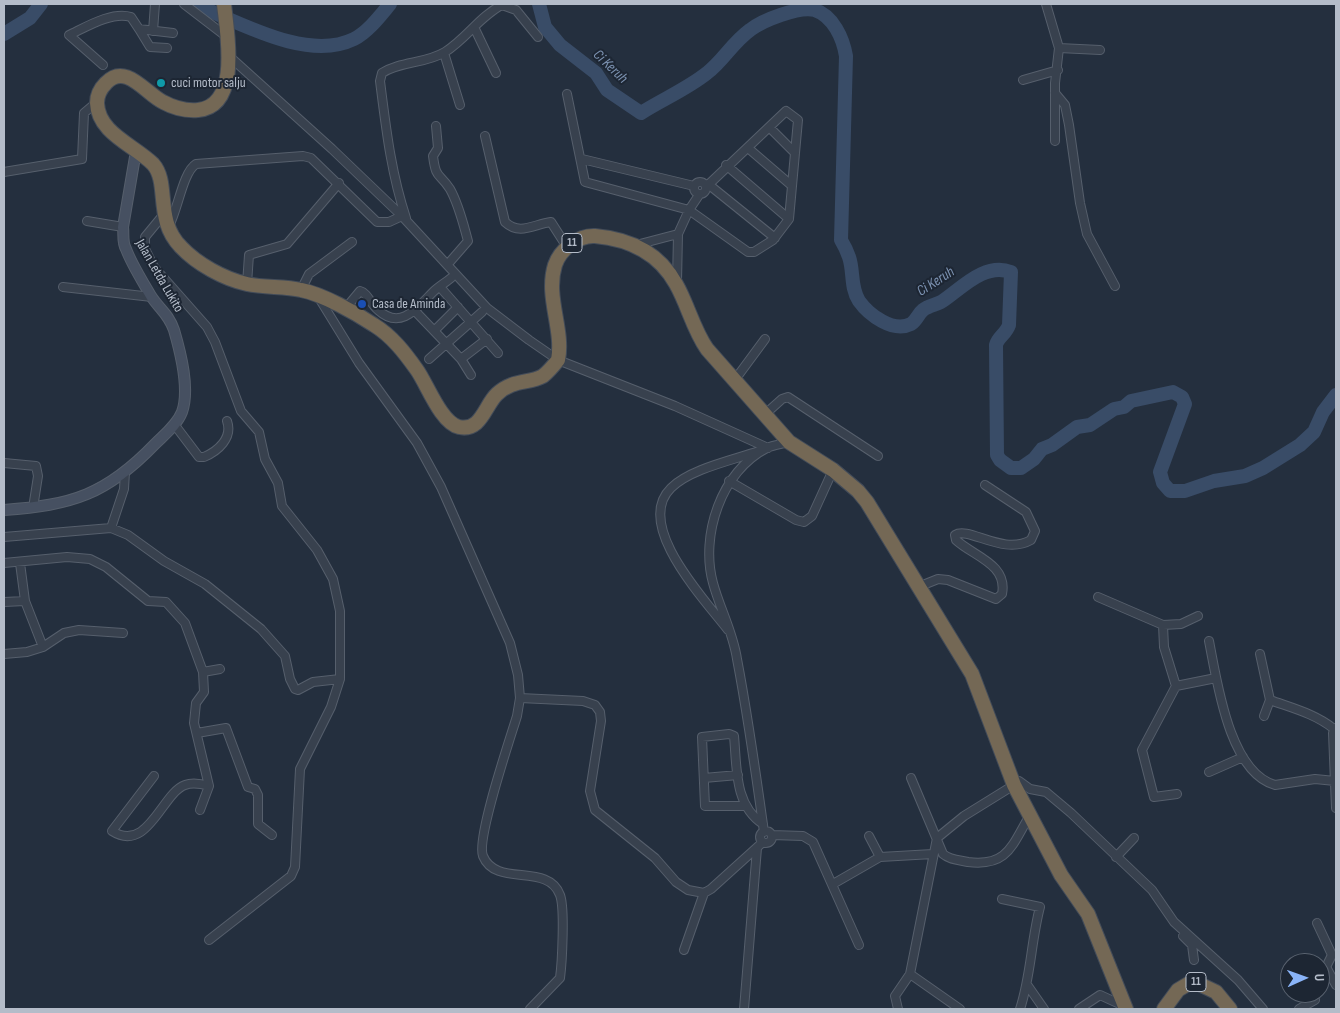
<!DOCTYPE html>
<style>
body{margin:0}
#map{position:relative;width:1340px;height:1013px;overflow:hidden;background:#242f3e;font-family:"Sofia Sans Condensed",sans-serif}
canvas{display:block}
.frame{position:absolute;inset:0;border:5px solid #b4bcc9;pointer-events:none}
.north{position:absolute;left:1280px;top:953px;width:50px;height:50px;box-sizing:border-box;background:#1d2633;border:1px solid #59626f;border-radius:50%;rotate:88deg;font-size:14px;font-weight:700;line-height:20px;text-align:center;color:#b4bcc9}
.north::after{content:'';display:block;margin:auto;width:18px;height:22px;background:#8ab4f8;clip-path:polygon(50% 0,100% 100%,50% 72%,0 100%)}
</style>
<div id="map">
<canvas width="1340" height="1013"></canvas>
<div class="frame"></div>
<div class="north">U</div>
</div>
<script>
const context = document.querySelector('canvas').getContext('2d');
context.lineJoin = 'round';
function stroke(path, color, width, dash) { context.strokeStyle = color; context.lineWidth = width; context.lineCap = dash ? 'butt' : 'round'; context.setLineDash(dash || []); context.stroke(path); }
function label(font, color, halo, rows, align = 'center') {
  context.font = font + ' "Sofia Sans Condensed",sans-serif'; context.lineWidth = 4; context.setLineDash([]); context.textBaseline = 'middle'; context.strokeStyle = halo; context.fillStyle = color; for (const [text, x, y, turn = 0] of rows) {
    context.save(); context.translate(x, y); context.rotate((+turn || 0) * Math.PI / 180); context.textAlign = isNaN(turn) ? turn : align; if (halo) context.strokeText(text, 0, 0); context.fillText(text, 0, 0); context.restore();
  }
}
stroke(new Path2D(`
 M194 4C239 22 307 62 354 39 368 32 380 16 390 4
 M539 4 545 27 560 45 596 73 607 90 641 113C663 99 687 89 707 73 723 61 732 43 750 30 763 20 799 6 815 10 833 16 843 38 846 56L841 240C844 245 847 251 849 257 854 271 850 287 859 301 869 315 893 333 911 324 917 320 918 314 923 310 928 306 935 305 941 302 961 289 984 262 1011 272L1009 325C1006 334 998 337 996 345L997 455 1000 460 1011 468H1021L1034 459 1042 449 1052 445 1077 427 1090 425 1114 409 1124 407 1131 401 1173 392 1182 397 1185 404 1160 472 1163 483 1170 491H1185L1214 481 1245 476 1263 468 1300 445 1314 432 1323 412 1336 395
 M4 34 30 18 41 4`), '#394c67', 14);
const street = new Path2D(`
 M184 4 227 37
 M1046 4 1059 48 1055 83V141
 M474 27 496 73
 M139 29 150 47 167 48
 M153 31 155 4
 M1059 48 1100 50
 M444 53 460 105
 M229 56 332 149 402 216 487 308 529 340 558 360 675 406 768 448
 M103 65 69 35C86 27 112 11 131 17L139 29 173 33
 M1023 80 1058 70
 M1055 93 1065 105 1069 125 1080 203 1087 234 1115 286
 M567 94 585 182 689 210 748 252H754L773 240 789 219 798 120 786 111 707 186
 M436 126 438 148 433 156C436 180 439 172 450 189 459 205 463 223 468 241L448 264
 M769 127 795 153
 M485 136 505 222C520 236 534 224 551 222L567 247
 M748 148 791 185
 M582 159 694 186
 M726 165 789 219
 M4 172 82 159 84 113 97 102
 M694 188a6 6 0 1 1 12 0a6 6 0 1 1-12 0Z
 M708 184 775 238
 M406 218C391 173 386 128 380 81L382 73C401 61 425 64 445 52 466 39 480 16 502 5L516 10 538 37
 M87 221 123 227
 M169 226C178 209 183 172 196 164L303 156 311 158 377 222H389L402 216
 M636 245 678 234 689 210 699 195
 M677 282 678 234
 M247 284 249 255 287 244 339 183
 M63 287 152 297
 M440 287 498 353
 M301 290 309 274 352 242
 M319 298 359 363 417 443 441 487 510 643 518 675 520 698 517 716C510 739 476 839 483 856 496 888 548 862 560 895 565 908 562 963 560 978L530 1009
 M345 309 360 291C368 293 371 305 378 310 401 331 418 307 433 292 438 287 445 283 451 278
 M415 311 461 359 471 375
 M434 331 458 307
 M429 359 482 312
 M461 359 487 339
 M734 381 765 339
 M763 416 782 399 788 397 878 456
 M174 424 199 457H204C218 451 233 438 227 421
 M4 463 36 466 38 476 33 508
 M729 481 796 520 804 522 812 516 833 470
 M111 528 124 489 125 472
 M4 537 111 528 128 535 164 561 205 584 261 629 285 656 290 679 295 689 298 690 313 682 340 679V611L333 579 317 550 282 506 278 483 265 459 259 432 241 411 215 342 207 327 154 267 145 249V237L164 214
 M4 563 67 557 90 559 106 567 148 601 166 602 185 623 203 672 220 669
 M20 563 25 601 43 647
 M918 587 938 579 948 580 996 599 1002 594C1008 564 973 556 956 540L955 535C969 526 1003 556 1031 540L1035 531 1026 512 985 485
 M1098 597 1163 625 1164 647 1176 686 1142 750 1154 797 1177 794
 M4 602 25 601
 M1163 625 1181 624 1198 616
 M728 630C706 601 633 525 671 488 690 469 733 460 759 451
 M1209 641C1217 681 1229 772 1275 785L1315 779 1335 781
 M4 654 27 652 43 647 64 633 79 630 123 633
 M1260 654 1270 700C1292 708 1316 714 1334 729
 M1176 686 1216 678
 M520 698 583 701 595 705 600 712 601 721 590 791 595 810 655 858 676 882 688 890 704 893 711 889 763 842
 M1264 716 1270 700
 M1336 728 1333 733 1336 808
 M197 733 226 728 248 787 255 789 258 795V824L272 835
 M1209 772 1243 757
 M154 776 112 831C148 854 162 793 185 785 193 782 202 784 209 786
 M704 778 738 775
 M911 778 943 854C950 860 959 860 968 862 1008 867 1012 845 1030 815
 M1012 781H1019L1030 789 1046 792 1071 813 1152 890 1174 922 1238 980 1263 1009
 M744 806H705L702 737 729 734 734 736C737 767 734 805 763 824
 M200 810 209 786 194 723 196 703 204 692 203 672
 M760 837a6 6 0 1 1 12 0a6 6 0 1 1-12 0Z
 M764 832C756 774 748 716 737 659 733 632 720 609 713 583 700 536 721 471 767 448 773 445 782 444 789 442
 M772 835 803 836 813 842 859 945
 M869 836 880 857 933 854
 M1116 857 1134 838
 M833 884 880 857
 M1002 899 1040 907C1031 941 1031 976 1020 1009
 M1317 923 1332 955 1326 967 1336 985
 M1183 936 1192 945 1194 960
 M209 940 291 876 295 867 300 769 331 707 340 679
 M684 950 704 893
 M1028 986 1044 1009
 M744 1009 757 848
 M898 1009 895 996 910 974
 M960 1009 910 974 937 838 964 816 1014 785
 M1079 1009 1100 995 1124 1006
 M1299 1009 1315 1000`);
const secondary = new Path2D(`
 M4 510C72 505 106 495 155 444 164 435 177 425 182 412 190 389 181 354 174 330 168 313 160 310 151 296 143 282 132 265 126 249 122 242 124 235 123 227L136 151`);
const highway = new Path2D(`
 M224 4C227 33 241 106 198 110 186 111 174 108 163 102 146 94 126 62 106 83 101 88 97 94 97 103 98 133 134 145 153 164 170 183 154 220 181 247 197 264 224 279 247 284 265 288 284 286 301 290 322 294 356 313 374 325 392 336 405 353 417 370 427 384 441 423 459 427 481 432 485 405 497 394 513 379 529 384 543 376 548 372 554 365 558 360 564 329 545 297 555 265 560 250 578 235 595 236 629 239 659 253 676 284 688 305 693 329 707 349L789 442 833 470 858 491 867 502 972 674 1014 785 1061 875 1088 914 1126 1009
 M1164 1009 1178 990 1193 981 1216 992 1230 1009`);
stroke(street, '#565f6c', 10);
stroke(secondary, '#565f6c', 12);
stroke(highway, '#434c59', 16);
stroke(street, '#38414e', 8);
stroke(secondary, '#465061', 10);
stroke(highway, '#746855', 14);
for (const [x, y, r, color] of [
 [161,83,5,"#0f9aa8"],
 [362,304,5,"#1a4fb4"]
]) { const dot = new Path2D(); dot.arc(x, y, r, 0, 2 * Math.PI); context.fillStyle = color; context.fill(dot); stroke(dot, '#1d2633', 2); }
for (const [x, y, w] of [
 [572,243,20],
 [1196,982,20]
]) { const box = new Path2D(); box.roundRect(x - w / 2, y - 9.5, w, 19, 4); context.fillStyle = '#1d2633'; context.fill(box); stroke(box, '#b4bcc9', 1); }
label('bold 12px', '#b4bcc9', null, [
 ["11",572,243],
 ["11",1196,982]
]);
label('14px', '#b4bcc9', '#1d2633', [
 ["cuci motor salju",171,83],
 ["Casa de Aminda",372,304]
], 'left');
label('14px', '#b4bcc9', '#1d2633', [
 ["Jalan Letda Lukito",159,276,60]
]);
label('italic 15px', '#7c92b1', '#1d2633', [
 ["Ci Keruh",610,67,44],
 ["Ci Keruh",936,282,-33]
]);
</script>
